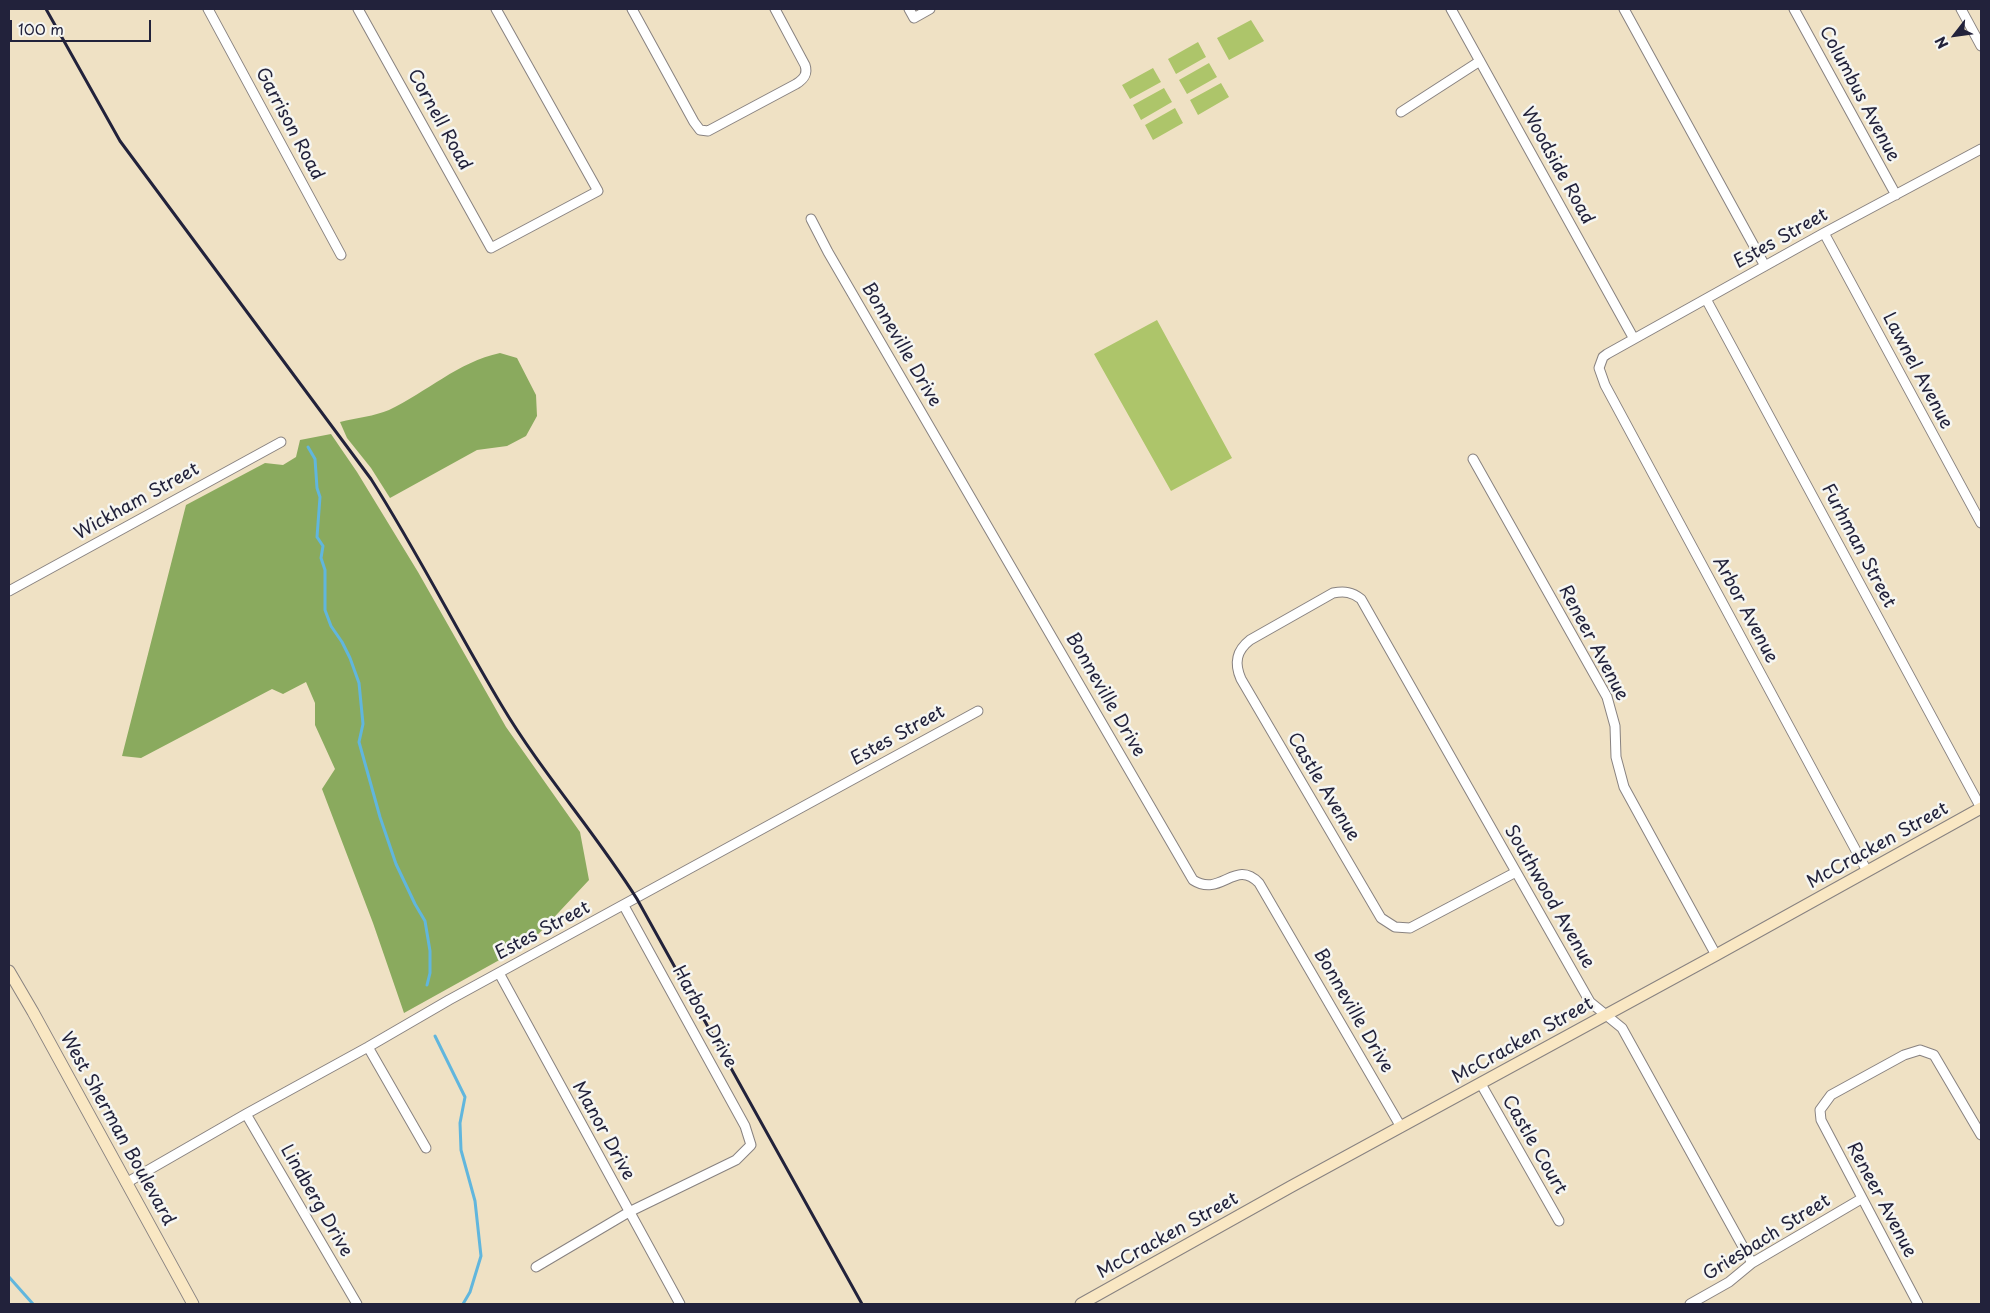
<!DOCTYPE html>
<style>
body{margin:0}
#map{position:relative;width:1990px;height:1313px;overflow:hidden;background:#efe1c4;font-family:"Playpen Sans",sans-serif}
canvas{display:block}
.frame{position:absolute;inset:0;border:10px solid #22223b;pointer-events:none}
.north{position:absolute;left:1930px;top:10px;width:50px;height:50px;-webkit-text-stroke:4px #f6f6f2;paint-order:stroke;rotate:240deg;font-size:14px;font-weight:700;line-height:20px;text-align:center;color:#22223b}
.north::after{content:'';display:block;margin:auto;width:18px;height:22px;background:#22223b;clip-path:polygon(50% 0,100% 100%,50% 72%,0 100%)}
.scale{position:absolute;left:10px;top:20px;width:141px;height:22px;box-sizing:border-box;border:2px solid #22223b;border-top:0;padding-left:6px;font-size:15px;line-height:18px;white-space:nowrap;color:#22223b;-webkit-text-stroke:4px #f6f6f2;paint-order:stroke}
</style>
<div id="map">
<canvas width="1990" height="1313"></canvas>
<div class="frame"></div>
<div class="north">N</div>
<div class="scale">100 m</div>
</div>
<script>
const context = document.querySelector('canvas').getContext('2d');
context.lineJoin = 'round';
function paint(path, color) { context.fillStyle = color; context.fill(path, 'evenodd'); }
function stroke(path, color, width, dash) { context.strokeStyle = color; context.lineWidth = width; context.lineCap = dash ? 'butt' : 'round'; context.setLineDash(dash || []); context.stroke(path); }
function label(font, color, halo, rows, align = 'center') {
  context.font = font + ' "Playpen Sans",sans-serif'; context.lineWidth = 5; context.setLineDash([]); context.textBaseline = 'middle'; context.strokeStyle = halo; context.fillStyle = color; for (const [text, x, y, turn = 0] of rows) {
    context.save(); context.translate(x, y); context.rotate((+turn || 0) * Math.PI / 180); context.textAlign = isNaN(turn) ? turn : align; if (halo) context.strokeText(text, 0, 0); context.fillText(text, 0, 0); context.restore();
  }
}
paint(new Path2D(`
 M1251 20 1264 41 1229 60 1217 38Z
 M1198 42 1206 57 1176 74 1168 59Z
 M1209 63 1217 77 1187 94 1179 80Z
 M1153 68 1161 82 1130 99 1122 85Z
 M1221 83 1229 97 1198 115 1190 100Z
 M1164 88 1172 102 1141 120 1133 105Z
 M1175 108 1183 123 1153 140 1145 125Z
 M1157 320 1232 458 1171 491 1094 354Z`), '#adc56a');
paint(new Path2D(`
 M500 353 517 358 536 395 537 416 526 436 507 446 477 450 390 498 371 468 347 438 340 422C356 418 375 416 389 410 427 392 458 362 500 353Z
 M331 434 357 472 418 572 506 727 580 832 589 880 530 943 404 1013 373 923 322 789 335 769 315 725V703L306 682 283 694 272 689 141 758 122 756 186 505 265 463 283 465 296 457 300 440Z`), '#8aaa5e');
stroke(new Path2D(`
 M308 447 315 459 317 488 320 497 317 537 323 546 321 558 325 570V610L331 626 342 642 350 658 359 683 363 724 359 742 380 817 396 864 415 904 425 921 430 951V973L427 985
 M435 1036 465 1097 460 1123 461 1150 475 1201 481 1256 470 1292 463 1304
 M9 1277 33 1304`), '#61b6dd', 3);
const street = new Path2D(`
 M208 9 341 255
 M358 9 491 248 598 191 496 9
 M632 9 694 122 700 130 708 131 796 84C804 79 808 74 805 65L775 9
 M909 9 914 18 930 9
 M1451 9 1634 339
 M1624 9 1765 266
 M1794 9 1896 195
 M1961 9 1981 46
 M1401 112 1480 61
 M811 219 828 252 1193 880C1221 898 1235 858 1259 883L1401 1127
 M1824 233 1981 523
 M1706 299 1981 808
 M1473 459 1607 697 1615 726 1616 757 1624 787 1716 955
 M9 591 281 442
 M1867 871 1605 385 1599 368 1603 357 1607 354 1824 233 1981 149
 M1516 872 1410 928 1395 927 1381 918 1241 679C1234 663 1236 651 1250 640L1333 593C1345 591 1352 592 1361 599L1590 1002 1622 1028 1752 1263
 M499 973 680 1304
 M368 1047 426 1148
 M1481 1084 1559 1221
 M246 1114 357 1304
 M126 1183 246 1114 368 1047 449 1000 978 711
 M536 1267 629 1212 736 1160 751 1145 745 1126 624 906
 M1690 1304 1729 1282 1752 1263 1861 1199
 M1918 1304 1821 1120 1820 1110 1831 1095 1904 1055 1920 1050 1934 1055 1981 1135`);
const secondary = new Path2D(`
 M9 971 33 1012 193 1304
 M1081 1304 1292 1186 1716 955 1981 808`);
stroke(street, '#888280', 11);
stroke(secondary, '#888280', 13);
stroke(street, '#fff', 9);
stroke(secondary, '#f9e7c3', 11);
stroke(new Path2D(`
 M46 9 120 141 371 479C418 553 457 631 502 706 542 773 595 832 637 899L862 1304`), '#22223b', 3);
label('18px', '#22223b', '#f6f6f2', [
 ["Columbus Avenue",1859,94,62],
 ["Cornell Road",439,120,61],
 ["Garrison Road",289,124,62],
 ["Woodside Road",1557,166,61],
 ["Estes Street",1781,239,-29],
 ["Bonneville Drive",901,345,60],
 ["Lawnel Avenue",1917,371,62],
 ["Wickham Street",137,502,-29],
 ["Furhman Street",1858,546,62],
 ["Arbor Avenue",1745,610,62],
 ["Reneer Avenue",1593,643,62],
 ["Bonneville Drive",1105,695,60],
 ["Estes Street",898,736,-29],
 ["Castle Avenue",1323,787,59],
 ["McCracken Street",1878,846,-29],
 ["Southwood Avenue",1549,897,60],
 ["Estes Street",543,931,-28],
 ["Bonneville Drive",1353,1011,60],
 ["Harbor Drive",704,1017,61],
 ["McCracken Street",1523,1041,-29],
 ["West Sherman Boulevard",117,1129,61],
 ["Manor Drive",603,1131,61],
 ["Castle Court",1534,1145,60],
 ["Reneer Avenue",1881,1200,62],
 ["Lindberg Drive",316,1201,60],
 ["McCracken Street",1168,1236,-29],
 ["Griesbach Street",1767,1238,-32]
]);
</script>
